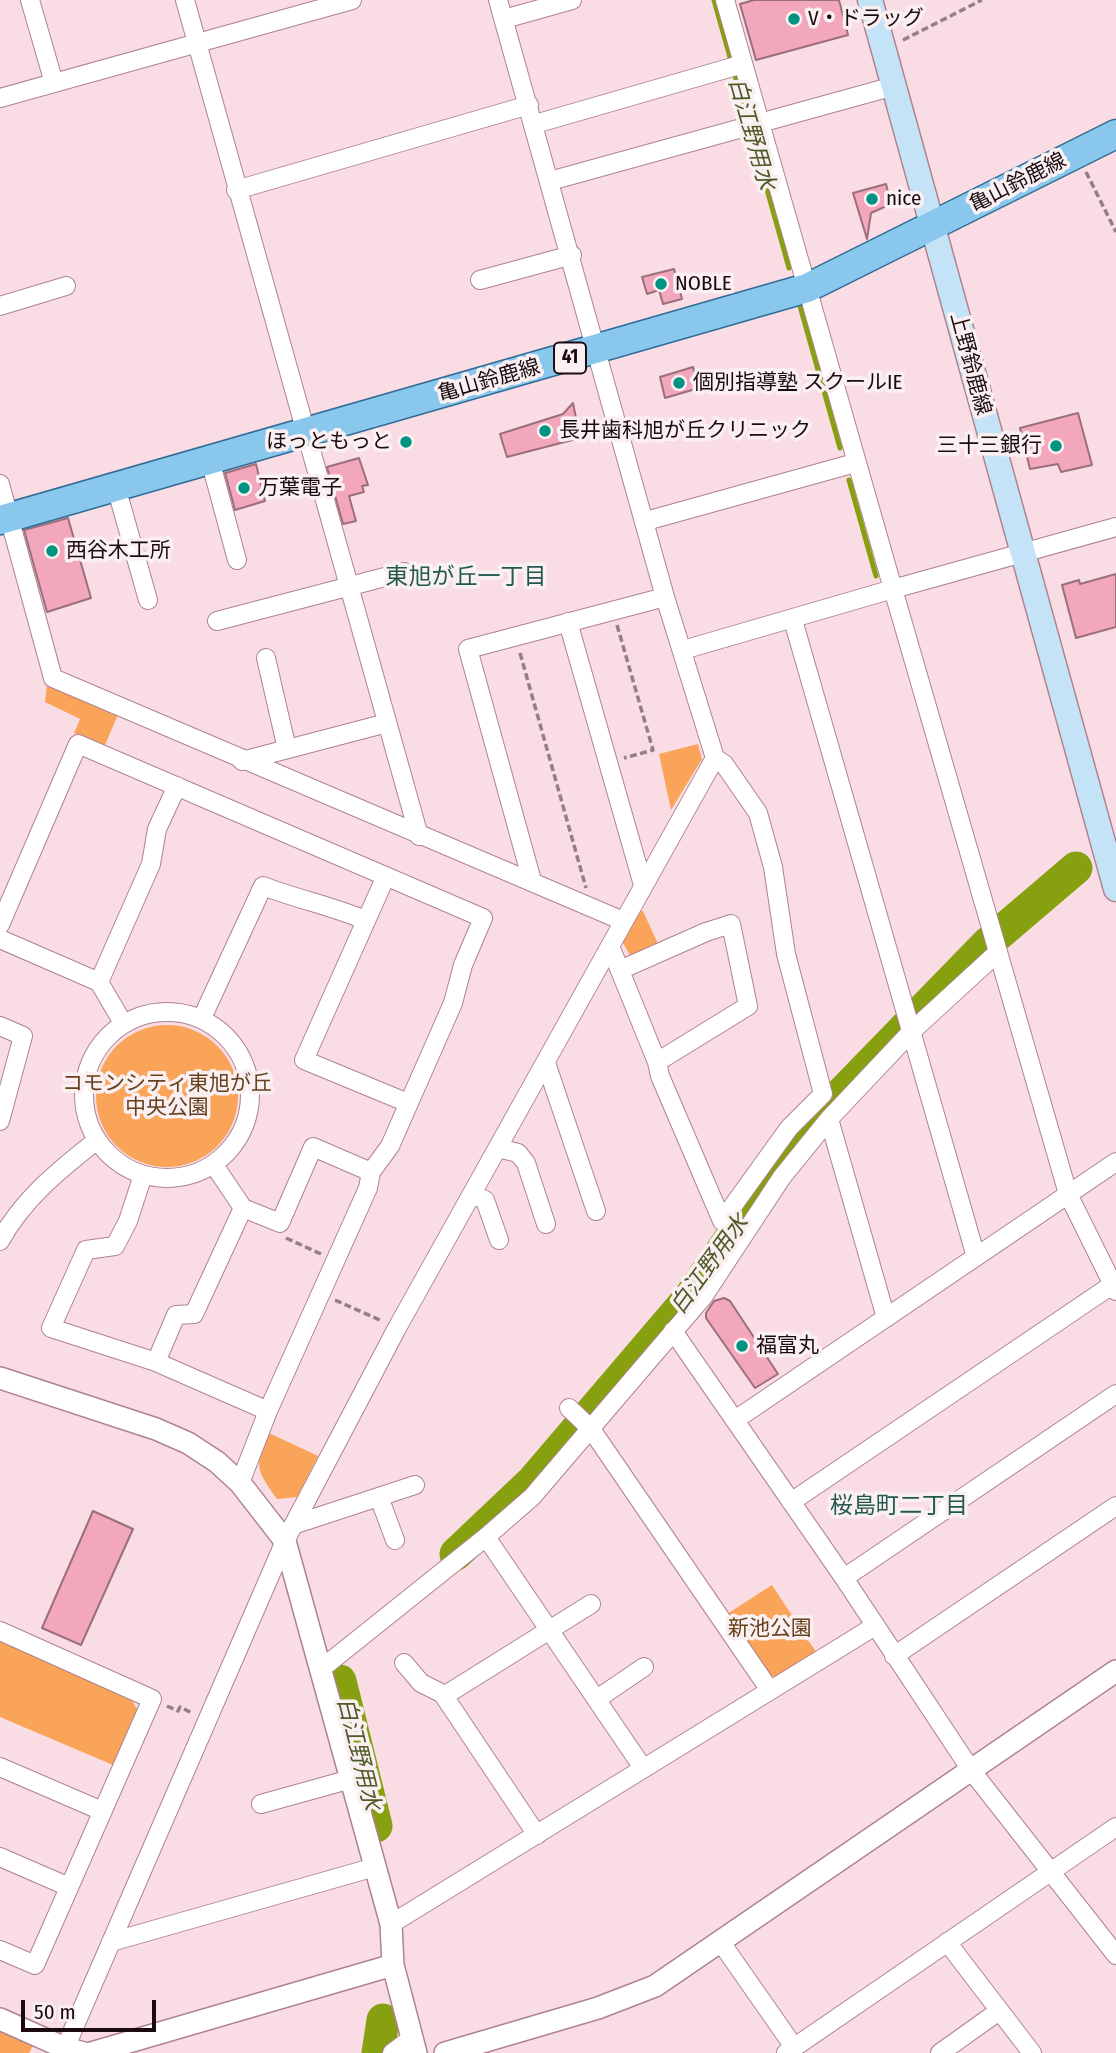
<!DOCTYPE html>
<meta charset="utf-8">
<style>
body{margin:0}
#map{position:relative;width:1116px;height:2053px;overflow:hidden;background:#fadde4;font-family:"Fira Sans Condensed",sans-serif}
canvas{display:block}
.scale{position:absolute;left:21px;top:2000px;width:135px;height:32px;box-sizing:border-box;border:4px solid #1b0b10;border-top:0;padding-left:9px;font-size:21px;line-height:24px;white-space:nowrap;color:#1b0b10;-webkit-text-stroke:5px #faf0f2;paint-order:stroke}
</style>
<div id="map">
<canvas width="1116" height="2053"></canvas>
<div class="scale">50 m</div>
</div>
<script>
const context = document.querySelector('canvas').getContext('2d');
context.lineJoin = 'round';
function paint(path, color) { context.fillStyle = color; context.fill(path, 'evenodd'); }
function stroke(path, color, width, dash) { context.strokeStyle = color; context.lineWidth = width; context.lineCap = dash ? 'butt' : 'round'; context.setLineDash(dash || []); context.stroke(path); }
function label(font, color, halo, rows, align = 'center') {
  context.font = font + ' "Fira Sans Condensed","Noto Sans JP",sans-serif'; context.lineWidth = 7; context.setLineDash([]); context.textBaseline = 'middle'; context.strokeStyle = halo; context.fillStyle = color; for (const [text, x, y, turn = 0] of rows) {
    context.save(); context.translate(x, y); context.rotate((+turn || 0) * Math.PI / 180); context.textAlign = isNaN(turn) ? turn : align; if (halo) context.strokeText(text, 0, 0); context.fillText(text, 0, 0); context.restore();
  }
}
paint(new Path2D(`
 M47 685 63 689 118 715 104 747 74 733 80 719 45 702Z
 M698 744 702 759 671 810 659 754Z
 M639 911H643L658 944 631 957 622 941Z
 M96 1096a71 71 0 1 1 142 0a71 71 0 1 1-142 0Z
 M269 1433 318 1456 297 1497 277 1499C256 1469 254 1467 269 1433Z
 M772 1585 816 1652 777 1678 768 1674 727 1614Z
 M0 1641 131 1699 138 1711 113 1765 0 1717Z
 M0 2029 34 2044 29 2053H0Z`), '#faa459');
stroke(new Path2D(`
 M714 0 789 268
 M800 306 840 448
 M849 480 876 576`), '#87a00f', 5);
stroke(new Path2D(`
 M456 1554 533 1481 690 1297 803 1133 988 943 1076 868
 M340 1681 376 1826
 M378 2053 383 2020`), '#87a00f', 33);
const building = new Path2D(`
 M754 0H839L848 35 756 60 740 4Z
 M886 184 891 204 871 213 867 239 853 193Z
 M674 269 682 299 663 304 659 290 647 294 642 277Z
 M693 367 699 388 665 398 660 377Z
 M573 403 580 438 507 457 500 434 563 414Z
 M1078 413 1092 465 1061 472 1058 464 1030 469 1020 428Z
 M359 458 368 485 362 486 364 492 349 496 356 521 343 524 327 467Z
 M256 464 265 501 235 510 225 473Z
 M68 518 91 598 47 612 24 530Z
 M1116 574V627L1076 638 1062 585 1079 580 1080 584Z
 M724 1298 730 1301 778 1374 755 1388 706 1318V1313L714 1301Z
 M93 1511 133 1529 81 1645 42 1628Z`);
paint(building, '#f2a7bd');
stroke(building, '#9a6f7b', 2);
const minor = new Path2D(`
 M30 0 54 83
 M185 0 419 836
 M498 0 665 597 715 758 724 764 758 813 773 867 786 954 823 1094 789 1128 722 1221 660 1076 657 1062
 M504 19 572 0
 M0 98 352 0
 M535 124 743 64
 M550 181 894 86
 M236 190 529 105
 M480 280 572 255
 M0 306 66 286
 M210 460 237 560
 M0 484 53 678 623 921
 M116 487 148 600
 M646 521 855 463
 M1116 527 893 589 1068 1194 1116 1291
 M793 620 976 1257
 M217 621 404 572
 M568 622 643 885
 M683 650 893 589 725 0
 M266 658 287 749
 M242 761 387 723
 M386 876 304 1060 408 1103
 M532 881 468 649 665 597
 M0 925 78 744 483 918 463 965 453 1003 390 1146 371 1172 368 1188 268 1411 240 1483
 M0 939 99 982 123 1023
 M610 946 657 1062 748 1006 731 924 706 932 620 970
 M99 982 151 864 157 829 177 786
 M84 1095a83 83 0 1 1 166 0a83 83 0 1 1-166 0Z
 M202 1018 263 886C297 899 331 906 365 920
 M0 1026 23 1036 0 1121
 M546 1063 596 1211
 M829 1119 886 1318
 M498 1148 518 1153 526 1163 546 1224
 M143 1175 128 1221 115 1246 86 1250 51 1328 156 1362 176 1315 194 1314 243 1208 214 1165
 M472 1194 485 1200 499 1240
 M243 1208 280 1223 313 1147 371 1172
 M0 1241C23 1199 59 1170 96 1141
 M673 1331 844 1578 971 1770 1116 1955
 M156 1362 268 1411
 M569 1408 591 1429 769 1689
 M735 1420 1116 1162
 M379 1497 395 1540
 M791 1502 1112 1285
 M293 1525 415 1485
 M844 1578 1116 1394
 M0 1631 152 1699 35 1965 0 1950
 M894 1656 1116 1506
 M404 1663 421 1683 445 1695
 M321 1669 486 1537
 M597 1699 644 1667
 M0 1767 102 1811
 M643 1768 486 1537 532 1497 703 1297 782 1177 829 1119 912 1031 997 953
 M261 1804 351 1779
 M537 1835 444 1696 591 1604
 M0 1857 69 1887
 M391 1924 875 1626
 M720 1941 794 2047
 M111 1942 375 1867
 M947 1942 1032 2053
 M63 2053 285 1541 397 1328 715 758
 M392 2053 412 2038
 M786 2053 1116 1827
 M940 2053 999 2011`);
const tertiary = new Path2D(`
 M0 1378 156 1429 188 1443 217 1462 240 1483 285 1541 391 1924 393 1965 416 2053
 M0 2019 65 2048 84 2053
 M91 2053 393 1965
 M445 2053 598 2008 655 1986 1116 1671`);
const secondary = new Path2D(`
 M870 0 1116 889`);
const primary = new Path2D(`
 M0 520 807 288 1116 134`);
stroke(minor, '#af828f', 20);
stroke(tertiary, '#af828f', 24);
stroke(secondary, '#af828f', 27);
stroke(primary, '#306c97', 31);
stroke(new Path2D(`
 M903 40 982 0
 M1086 172 1116 232
 M617 625 653 750 624 758
 M520 653 586 888
 M286 1238 321 1254
 M335 1300 382 1321
 M167 1706 178 1711 180 1707 192 1713`), '#957e84', 3.5, [7, 3.5]);
stroke(minor, '#fff', 18);
stroke(tertiary, '#fff', 21);
stroke(secondary, '#c4e3f6', 24);
stroke(primary, '#8ac7ec', 28);
for (const [x, y, r, color] of [
 [794,19,7,"#009381"],
 [872,199,7,"#009381"],
 [661,284,7,"#009381"],
 [679,383,7,"#009381"],
 [545,431,7,"#009381"],
 [406,442,7,"#009381"],
 [1056,446,7,"#009381"],
 [244,488,7,"#009381"],
 [52,551,7,"#009381"],
 [742,1346,7,"#009381"]
]) { const dot = new Path2D(); dot.arc(x, y, r, 0, 2 * Math.PI); context.fillStyle = color; context.fill(dot); stroke(dot, '#faf0f2', 2.5); }
for (const [x, y, w] of [
 [570,358,32]
]) { const box = new Path2D(); box.roundRect(x - w / 2, y - 15.5, w, 31, 5); context.fillStyle = '#faf0f2'; context.fill(box); stroke(box, '#1b0b10', 2); }
label('bold 19px', '#1b0b10', null, [
 ["41",570,358]
]);
label('21px', '#1b0b10', '#faf0f2', [
 ["V・ドラッグ",808,19],
 ["nice",886,199],
 ["NOBLE",675,284],
 ["個別指導塾 スクールIE",693,383],
 ["長井歯科旭が丘クリニック",559,431],
 ["ほっともっと",392,442,"right"],
 ["三十三銀行",1042,446,"right"],
 ["万葉電子",258,488],
 ["西谷木工所",66,551],
 ["福富丸",756,1346]
], 'left');
label('21px', '#1b0b10', '#faf0f2', [
 ["亀山鈴鹿線",1018,183,-27],
 ["上野鈴鹿線",970,364,75],
 ["亀山鈴鹿線",489,381,-16]
]);
label('21px', '#67401d', '#faf0f2', [
 ["コモンシティ東旭が丘",167,1084],
 ["中央公園",167,1108],
 ["新池公園",770,1629]
]);
label('italic 23px', '#4f5a29', '#faf0f2', [
 ["白江野用水",751,134,74],
 ["白江野用水",710,1265,-54],
 ["白江野用水",358,1754,76]
]);
label('23px', '#22594f', '#faf0f2', [
 ["東旭が丘一丁目",466,578],
 ["桜島町二丁目",899,1507]
]);
</script>
